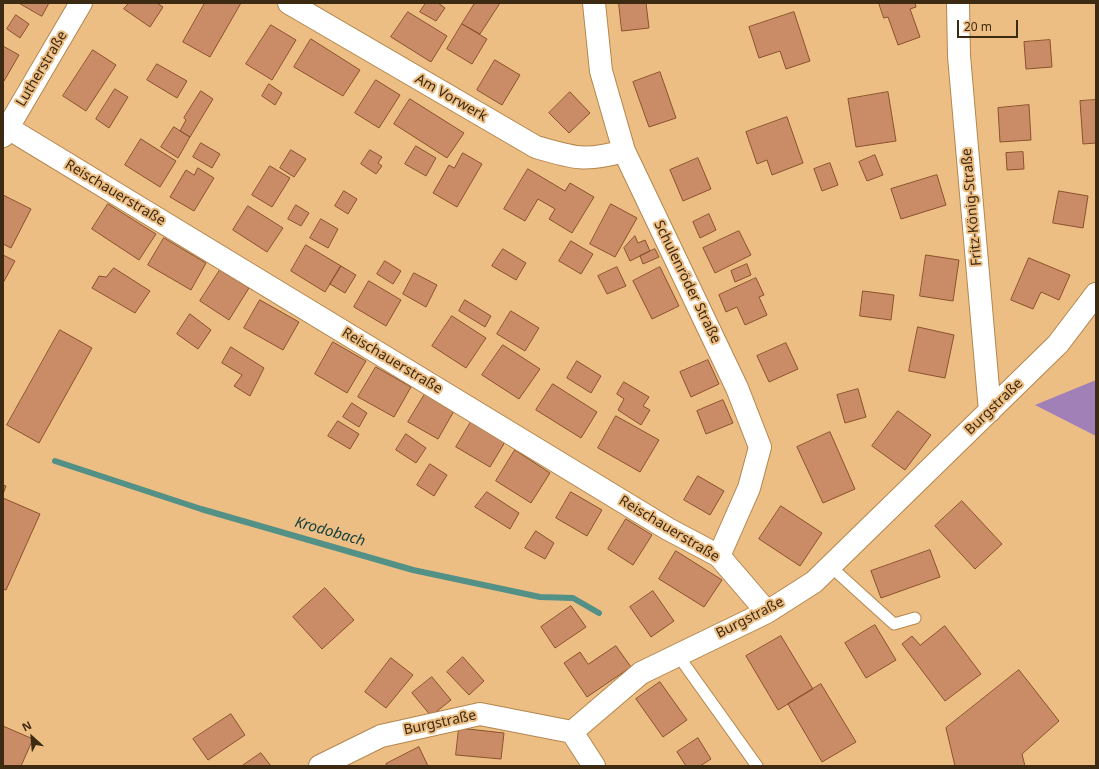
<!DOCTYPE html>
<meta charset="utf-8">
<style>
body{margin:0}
#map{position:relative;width:1099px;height:769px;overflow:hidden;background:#edbe84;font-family:"Noto Sans",sans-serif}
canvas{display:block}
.frame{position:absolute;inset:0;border:4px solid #3d2a12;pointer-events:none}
.north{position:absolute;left:12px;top:717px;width:40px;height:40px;-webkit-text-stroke:3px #edbe84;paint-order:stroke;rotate:334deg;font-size:11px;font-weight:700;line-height:16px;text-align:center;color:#3d2a12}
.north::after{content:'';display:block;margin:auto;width:14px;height:18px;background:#3d2a12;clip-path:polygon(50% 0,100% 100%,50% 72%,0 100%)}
.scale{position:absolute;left:957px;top:20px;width:61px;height:18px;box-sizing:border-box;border:2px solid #3d2a12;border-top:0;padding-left:5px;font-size:12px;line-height:14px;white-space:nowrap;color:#3d2a12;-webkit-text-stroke:3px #edbe84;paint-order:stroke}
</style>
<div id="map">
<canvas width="1099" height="769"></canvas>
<div class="frame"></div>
<div class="north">N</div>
<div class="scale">20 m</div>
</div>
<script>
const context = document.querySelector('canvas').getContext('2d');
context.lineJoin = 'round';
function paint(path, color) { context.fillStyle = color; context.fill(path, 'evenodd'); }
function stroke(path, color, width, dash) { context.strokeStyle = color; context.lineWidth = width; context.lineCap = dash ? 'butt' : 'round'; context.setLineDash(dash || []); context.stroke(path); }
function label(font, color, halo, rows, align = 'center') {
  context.font = font + ' "Noto Sans",sans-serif'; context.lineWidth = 4; context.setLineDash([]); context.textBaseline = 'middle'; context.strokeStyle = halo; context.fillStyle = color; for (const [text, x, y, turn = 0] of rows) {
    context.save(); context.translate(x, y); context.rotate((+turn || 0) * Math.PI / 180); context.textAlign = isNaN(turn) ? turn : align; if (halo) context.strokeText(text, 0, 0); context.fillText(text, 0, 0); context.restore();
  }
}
paint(new Path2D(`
 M1096 380V436L1035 405Z`), '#a17fb7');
stroke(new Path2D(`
 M55 461 201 509 413 570 540 597 573 598 599 613`), '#539086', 6);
const building = new Path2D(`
 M19 3H49L42 16Z
 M129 3H157L163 7 150 27 124 9Z
 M205 3H241L210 57 183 42Z
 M426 3H438L445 8 436 21 420 12Z
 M475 3H500L480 34 462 24Z
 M619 3H646L649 28 622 31Z
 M879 3H915L916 7 910 9 920 37 898 45 888 17 884 18Z
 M408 12 447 36 431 62 391 37Z
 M794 12 810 61 786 69 780 51 759 58 749 27Z
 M16 15 29 24 20 38 7 29Z
 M462 24 487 39 472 64 447 49Z
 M271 25 296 40 272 80 246 64Z
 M311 39 360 70 343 96 294 67Z
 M1050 40 1052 67 1026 69 1024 42Z
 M3 46 19 55 4 81 3 80Z
 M93 50 116 65 86 111 63 96Z
 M495 60 520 75 502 105 477 90Z
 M157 64 187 81 177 98 147 80Z
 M660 72 676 118 649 127 633 82Z
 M376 80 400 95 379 128 355 113Z
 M269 84 282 93 275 105 262 96Z
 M115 89 128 97 109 128 96 119Z
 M201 91 213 99 190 137 180 131 186 120 184 118Z
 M570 92 590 113 569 133 549 113Z
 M888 92 896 141 856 147 848 99Z
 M410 99 464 133 447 158 394 124Z
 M1096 100V143L1083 144 1080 101Z
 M1029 105 1031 140 1000 142 998 108Z
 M787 117 803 163 772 175 767 160 757 164 746 132Z
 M174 127 190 137 178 158 161 147Z
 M141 139 176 161 160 187 125 165Z
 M201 143 220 154 212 168 193 157Z
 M416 146 436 158 426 176 405 164Z
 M291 150 306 159 294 177 280 168Z
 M370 150 382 157 378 163 382 166 376 174 361 164Z
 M1023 152 1024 169 1007 170 1006 153Z
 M463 153 482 164 457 207 433 193 449 165 454 168Z
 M875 155 883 175 867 181 859 162Z
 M698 158 711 189 683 201 670 170Z
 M830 163 838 185 822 191 814 169Z
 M270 166 290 178 272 207 252 195Z
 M198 168 214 178 194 211 170 197 186 170 194 175Z
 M528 169 565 191 570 183 594 197 572 233 549 219 555 209 538 199 525 221 504 209Z
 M937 175 946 205 901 219 891 189Z
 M344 191 357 199 348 214 335 206Z
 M1059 191 1088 196 1083 228 1053 223Z
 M3 195 31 209 11 248 3 244Z
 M108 204 156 234 139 260 92 229Z
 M611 204 637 218 615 257 590 244Z
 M296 205 309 213 301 226 288 219Z
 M248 206 283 228 267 252 233 230Z
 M709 214 716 230 700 238 693 222Z
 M321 219 338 229 328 248 310 238Z
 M739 231 751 255 715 273 703 248Z
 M635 236 638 243 645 240 650 251 630 261 624 248Z
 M164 238 206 263 191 290 148 265Z
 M571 241 593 254 581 274 559 261Z
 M306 245 341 266 325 292 291 271Z
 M503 249 526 263 516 280 492 266Z
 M655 249 659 257 643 264 640 256Z
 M3 255 15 261 3 283Z
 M926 255 959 260 953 301 920 296Z
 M1029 258 1070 275 1059 300 1041 292 1033 309 1011 300Z
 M385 261 401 271 393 284 377 274Z
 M747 264 751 275 735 282 731 271Z
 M341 266 356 275 345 293 330 284Z
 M617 267 626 286 607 294 598 276Z
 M660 267 679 306 652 319 633 281Z
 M114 268 150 291 135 313 92 288 99 276 106 277Z
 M220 270 249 288 229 320 200 301Z
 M414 273 437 285 426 307 403 294Z
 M756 278 764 295 759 297 767 315 745 325 737 307 726 312 719 295Z
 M369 281 401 300 386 326 354 307Z
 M863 291 894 295 891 320 860 316Z
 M260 300 299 322 283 350 244 328Z
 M465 300 491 316 485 327 459 311Z
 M511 311 539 328 525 351 497 334Z
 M190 314 211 330 198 349 177 334Z
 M452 316 486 338 466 368 432 346Z
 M918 327 954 335 945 378 909 371Z
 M60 330 92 348 39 443 7 425Z
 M333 342 366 361 347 393 315 374Z
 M786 343 798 369 769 382 757 356Z
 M503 345 540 369 519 399 482 375Z
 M231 347 264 368 250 396 234 386 242 375 222 363Z
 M708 360 719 384 691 397 680 372Z
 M577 361 601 376 591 393 567 378Z
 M376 367 411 387 394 417 358 397Z
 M624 382 649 397 643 406 650 410 641 425 618 410 624 399 617 394Z
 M553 384 597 412 581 438 536 410Z
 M858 389 866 417 845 423 837 395Z
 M425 394 454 411 438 439 408 422Z
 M723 400 733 423 706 434 697 411Z
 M352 403 367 413 359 427 343 417Z
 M898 411 931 435 905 470 872 446Z
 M616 416 659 440 640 472 598 448Z
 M338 421 359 434 350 449 328 436Z
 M471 422 505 442 490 467 456 447Z
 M830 432 855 489 823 503 797 447Z
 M406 434 426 448 416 463 396 450Z
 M515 450 550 473 531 503 496 481Z
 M430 464 447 475 434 496 417 485Z
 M698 476 724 491 710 515 684 500Z
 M3 485 6 486 3 494Z
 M487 492 519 513 510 529 475 507Z
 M571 492 602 510 587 536 556 518Z
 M3 498 40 514 6 590 3 589Z
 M962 501 1002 544 975 569 935 526Z
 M781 506 822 533 800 566 759 539Z
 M626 519 652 535 633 565 608 549Z
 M536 531 554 543 545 559 525 548Z
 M930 550 940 577 881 598 871 571Z
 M676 551 722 580 704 607 659 579Z
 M325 588 354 620 322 649 293 617Z
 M653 591 674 621 651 637 630 607Z
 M571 606 586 627 555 648 541 627Z
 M875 625 896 660 866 678 845 643Z
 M945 626 981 674 945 701 902 644 912 636 920 645Z
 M781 636 813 689 778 710 746 656Z
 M616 646 631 667 587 697 564 663 580 652 588 664Z
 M463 657 484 681 469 695 447 672Z
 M391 658 413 675 386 708 365 692Z
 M1019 670 1059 721 1022 754 1025 766H955L946 728Z
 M432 677 451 700 431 716 412 693Z
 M660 682 687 720 663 737 636 699Z
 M821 684 856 742 822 762 788 704Z
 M231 714 245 735 208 760 193 739Z
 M3 726 33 739 21 766H3Z
 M459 728 504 733 501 759 456 755Z
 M698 738 711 759 700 766H686L677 752Z
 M419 747 428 766H387L386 764Z
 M261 753 271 766H242Z`);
paint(building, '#c98c67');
stroke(building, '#8a512c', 1);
const lane = new Path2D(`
 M830 566 894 624 915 618
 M677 654 757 766`);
const street = new Path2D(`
 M289 3 536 147C573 158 585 162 624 151
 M594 3 601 71 624 151 737 388 760 447 749 488 719 556
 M958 3 959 56 990 411
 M3 125 668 529 719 556 767 612
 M3 136 81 3
 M572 732 594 766
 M320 766 381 736 480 714 572 732 641 673 767 612 814 582 1058 344 1096 294`);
stroke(lane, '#b3864d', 13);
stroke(street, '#b3864d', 24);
stroke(lane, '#fff', 11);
stroke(street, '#fff', 22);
label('14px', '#3d2a12', '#edbe84', [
 ["Lutherstraße",42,69,-59],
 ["Am Vorwerk",451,98,30],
 ["Reischauerstraße",115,193,31],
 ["Fritz-König-Straße",972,207,-95],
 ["Schulenröder Straße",687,282,64],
 ["Reischauerstraße",392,361,31],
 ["Burgstraße",994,407,-44],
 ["Reischauerstraße",669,529,31],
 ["Burgstraße",750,618,-27],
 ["Burgstraße",440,723,-12]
]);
label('italic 15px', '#13403e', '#edbe84', [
 ["Krodobach",330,532,16]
]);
</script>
